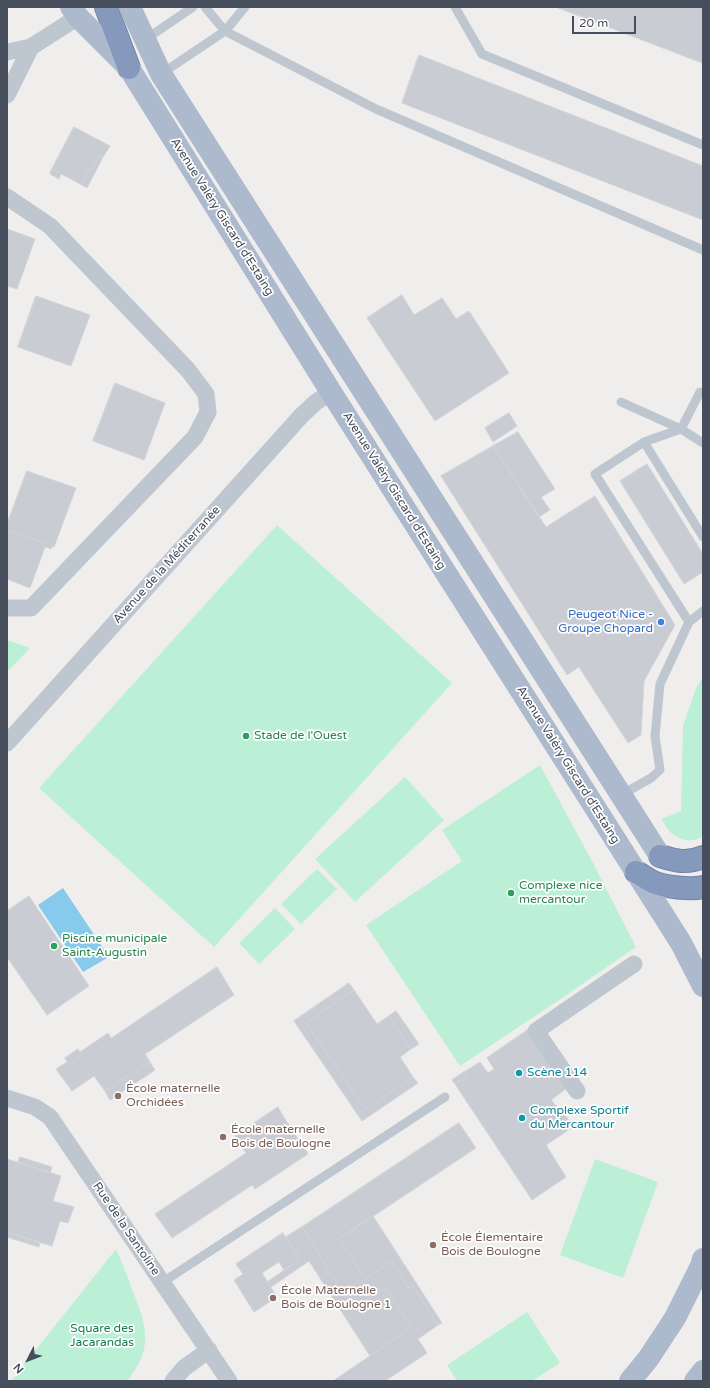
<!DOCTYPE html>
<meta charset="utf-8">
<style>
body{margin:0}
#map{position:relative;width:710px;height:1388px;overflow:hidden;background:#f0eeed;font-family:"Varela Round",sans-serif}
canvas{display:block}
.frame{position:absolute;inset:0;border:8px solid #464e5b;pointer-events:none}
.north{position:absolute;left:8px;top:1340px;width:40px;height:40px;-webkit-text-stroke:3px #fff;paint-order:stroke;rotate:228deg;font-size:11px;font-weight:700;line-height:16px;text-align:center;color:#464e5b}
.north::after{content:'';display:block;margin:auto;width:14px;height:18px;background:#464e5b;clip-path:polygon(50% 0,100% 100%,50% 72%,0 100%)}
.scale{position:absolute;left:572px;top:16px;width:64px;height:18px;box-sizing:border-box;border:2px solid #464e5b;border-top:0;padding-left:5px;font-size:12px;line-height:14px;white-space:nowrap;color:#464e5b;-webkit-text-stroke:3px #fff;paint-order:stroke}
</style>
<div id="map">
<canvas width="710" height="1388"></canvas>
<div class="frame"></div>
<div class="north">N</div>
<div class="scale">20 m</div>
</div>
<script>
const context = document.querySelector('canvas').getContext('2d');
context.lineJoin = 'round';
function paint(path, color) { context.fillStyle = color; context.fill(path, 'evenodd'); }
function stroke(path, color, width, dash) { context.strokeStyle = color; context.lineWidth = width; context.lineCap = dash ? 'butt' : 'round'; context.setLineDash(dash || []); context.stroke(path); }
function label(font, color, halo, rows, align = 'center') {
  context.font = font + ' "Varela Round",sans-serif'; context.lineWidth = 3.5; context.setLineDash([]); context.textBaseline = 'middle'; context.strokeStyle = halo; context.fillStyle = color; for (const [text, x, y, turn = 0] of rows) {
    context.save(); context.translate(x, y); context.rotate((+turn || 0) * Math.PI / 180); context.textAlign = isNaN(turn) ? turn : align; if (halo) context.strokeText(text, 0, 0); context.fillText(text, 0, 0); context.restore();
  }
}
paint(new Path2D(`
 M277 525 452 683 214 947 39 788Z
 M7 640 30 648 9 670H7Z
 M703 677V836C693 844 679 840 670 832 667 828 664 823 661 819L681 811 683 726 696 688Z
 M540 765 593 863 636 947 556 1002 460 1066 366 925 462 861 442 830Z
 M405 777 444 820 355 902 315 859Z
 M317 869 337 889 301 924 281 904Z
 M275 908 295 929 259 964 239 943Z
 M595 1159 658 1182 623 1278 560 1255Z
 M116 1249C122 1262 127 1276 132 1289 147 1326 154 1348 127 1381H11Z
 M527 1312 560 1363 532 1381H457L447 1365Z`), '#bbefd6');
paint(new Path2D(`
 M63 888 109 957 83 972 38 905Z`), '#88caec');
const building = new Path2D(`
 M556 7H703V63Z
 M419 55 703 166V220L402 103Z
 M74 127 110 146 103 157 100 155 92 170H89L82 185 52 169Z
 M100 155 103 157 87 188 82 185 89 170H92Z
 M52 169 61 174 59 179 50 174Z
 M7 229 35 239 17 289 7 286Z
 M402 295 414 315 442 298 456 319 469 311 509 373 435 421 367 318Z
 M36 296 90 315 71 366 18 347Z
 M115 383 165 403 144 460 93 441Z
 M509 413 517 426 493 442 485 428Z
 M518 432 555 489 541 497 550 510 539 517 493 446Z
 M493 446 546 527 595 496 675 625 644 681 641 735 628 743 579 667 567 675 441 476Z
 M647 464 703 554V572L684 584 620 481Z
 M27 471 76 488 54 547 52 546 51 549 43 546 44 543 7 530V524Z
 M7 530 44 543 43 546 45 547 30 588 7 579Z
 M29 896 89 986 47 1015 7 957V911Z
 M217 967 234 995 145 1054 150 1062 105 1091 94 1076 72 1091 56 1069 67 1062 69 1065 82 1055 80 1052 108 1033 111 1038Z
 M349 983 354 990 306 1023 365 1109 413 1077 418 1083 362 1121 294 1021Z
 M354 990 377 1024 389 1016 411 1049 400 1057 413 1077 365 1109 306 1023Z
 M396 1011 419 1044 411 1049 389 1016Z
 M529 1029 567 1088 551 1100 558 1108 560 1107 573 1127 546 1145 566 1177 532 1200 455 1084 467 1076 464 1072 480 1062 488 1073 494 1069 487 1058Z
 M78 1049 82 1055 69 1065 65 1058Z
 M150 1062 155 1070 110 1100 105 1091Z
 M464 1072 467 1076 455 1084 452 1080Z
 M278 1107 283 1116 240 1145 235 1136Z
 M283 1116 308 1154 255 1189 252 1185 172 1238 155 1214 246 1153 240 1145Z
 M459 1123 476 1148 339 1239 365 1279 391 1262 409 1288 413 1286 438 1325 418 1339 427 1353 385 1381H333L411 1328 386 1288 353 1308 302 1227Z
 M20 1157 52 1167 50 1173 18 1162Z
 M7 1159 61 1176 53 1201 74 1207 68 1223 60 1221 52 1246 7 1232Z
 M373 1216 442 1323 438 1325 413 1286 409 1288 391 1262 365 1279 339 1239Z
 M302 1227 353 1308 386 1288 411 1328 370 1356 309 1261 271 1287 267 1282 300 1259 286 1237Z
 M7 1232 40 1243 39 1247 7 1237Z
 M283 1233 300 1259 284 1270 279 1262 262 1273 277 1297 254 1312 234 1280 243 1274 236 1264Z`);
paint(building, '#caccd4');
stroke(building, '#d1d3d9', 1);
const highway = new Path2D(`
 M106 7 129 68
 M660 856C676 861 687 864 703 857
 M636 872C642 875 647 879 653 882 665 887 690 890 703 887`);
stroke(highway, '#7084a9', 24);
stroke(new Path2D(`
 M205 7 225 31 376 109 703 250
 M455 7 482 54 703 145
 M146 39 193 7
 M161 74 225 31 245 7
 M621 402 681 429 703 443
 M644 442 703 537
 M689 622 595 474 644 442 681 429 700 392
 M621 795 651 778 660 770 655 736 660 684 689 622 703 611
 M163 1282 445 1097`), '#bec6d0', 9);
stroke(new Path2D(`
 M7 52 31 47
 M7 95 31 47 78 17
 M7 197 50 226 188 370 206 394 208 412 195 437 31 608H7
 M7 743 301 416 316 402 331 392
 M577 1091 536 1031 634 964
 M7 1098 35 1107 50 1117 229 1381
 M173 1381 184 1368 209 1350`), '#bec6d0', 17);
stroke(new Path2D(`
 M71 7 78 17 129 68 331 392 636 872 681 943 703 986
 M130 7 161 74 660 856
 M630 1381 648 1359 675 1318 701 1266 703 1259
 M695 1381 703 1371`), '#adb9cd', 22);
stroke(highway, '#8599bd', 22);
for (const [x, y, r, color] of [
 [661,622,4,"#3f7fe0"],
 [246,736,4,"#2e9e5b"],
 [511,893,4,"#2e9e5b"],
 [54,946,4,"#2e9e5b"],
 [519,1073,4,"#0f9aa8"],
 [118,1096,4,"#8d6e63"],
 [522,1118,4,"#0f9aa8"],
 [223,1137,4,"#8d6e63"],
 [433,1245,4,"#8d6e63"],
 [273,1298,4,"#8d6e63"]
]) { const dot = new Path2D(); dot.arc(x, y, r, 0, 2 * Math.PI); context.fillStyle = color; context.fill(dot); stroke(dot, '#fff', 1.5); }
label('12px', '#464e5b', '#fff', [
 ["Avenue Valéry Giscard d'Estaing",222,217,58],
 ["Avenue Valéry Giscard d'Estaing",394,491,58],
 ["Avenue de la Méditerranée",167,565,-48],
 ["Avenue Valéry Giscard d'Estaing",568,765,58],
 ["Rue de la Santoline",126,1229,56]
]);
label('12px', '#366cbe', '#fff', [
 ["Peugeot Nice -",653,615],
 ["Groupe Chopard",653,629]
], 'right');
label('12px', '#27864d', '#fff', [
 ["Stade de l'Ouest",254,736],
 ["Complexe nice",519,886],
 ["mercantour",519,900],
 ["Piscine municipale",62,939],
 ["Saint-Augustin",62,953]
], 'left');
label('12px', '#0d838f', '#fff', [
 ["Scène 114",527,1073],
 ["Complexe Sportif",530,1111],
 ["du Mercantour",530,1125]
], 'left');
label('12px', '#785e54', '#fff', [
 ["École maternelle",126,1089],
 ["Orchidées",126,1103],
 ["École maternelle",231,1130],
 ["Bois de Boulogne",231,1144],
 ["École Élementaire",441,1238],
 ["Bois de Boulogne",441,1252],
 ["École Maternelle",281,1291],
 ["Bois de Boulogne 1",281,1305]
], 'left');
label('12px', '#167d57', '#fff', [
 ["Square des",102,1329],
 ["Jacarandas",102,1343]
]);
</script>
